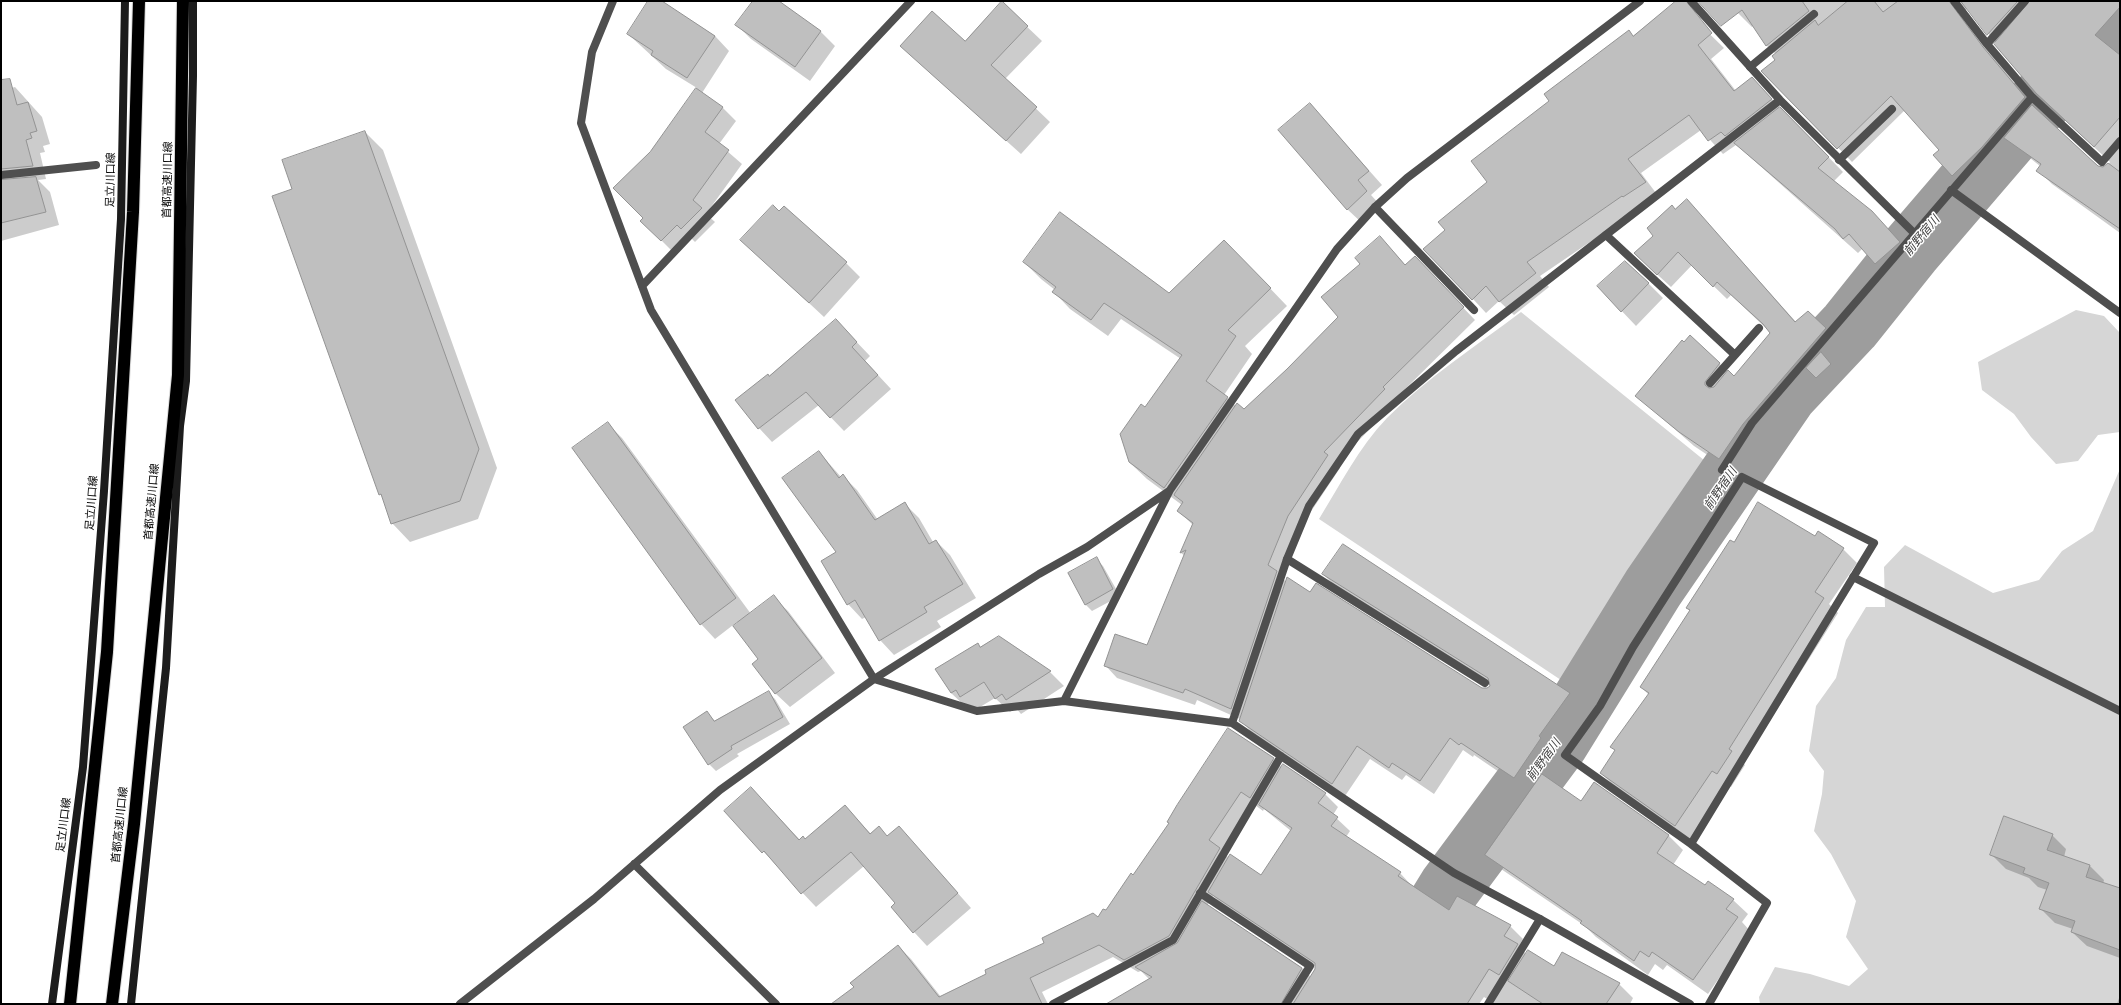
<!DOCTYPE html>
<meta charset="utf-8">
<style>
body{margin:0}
#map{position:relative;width:2121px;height:1005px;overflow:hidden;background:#fff;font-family:Arial,sans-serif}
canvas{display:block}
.frame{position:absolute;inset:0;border:2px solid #000;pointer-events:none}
</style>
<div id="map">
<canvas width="2121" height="1005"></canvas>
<div class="frame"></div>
</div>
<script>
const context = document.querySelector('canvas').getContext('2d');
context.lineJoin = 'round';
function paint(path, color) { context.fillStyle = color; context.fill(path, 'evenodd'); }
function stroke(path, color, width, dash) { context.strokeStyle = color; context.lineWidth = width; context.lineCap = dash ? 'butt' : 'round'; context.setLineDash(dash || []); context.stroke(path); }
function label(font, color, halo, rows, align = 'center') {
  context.font = font + ' Arial,"Noto Sans JP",sans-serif'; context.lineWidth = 3; context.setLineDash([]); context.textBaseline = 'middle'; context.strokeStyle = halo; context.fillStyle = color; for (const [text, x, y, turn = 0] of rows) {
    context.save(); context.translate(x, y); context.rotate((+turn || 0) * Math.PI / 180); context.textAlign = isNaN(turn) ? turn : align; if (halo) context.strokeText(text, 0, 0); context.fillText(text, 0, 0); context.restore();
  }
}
paint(new Path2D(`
 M2076 310 2104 316 2120 333V432L2098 435 2078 461 2056 464 2031 437 2014 414 1982 390 1978 362Z
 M1521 312 1715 469 1723 480 1588 698 1319 519C1340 485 1359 447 1387 418 1427 378 1476 346 1521 312Z
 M2120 469V1004H1760L1759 997 1775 967 1810 974 1849 986 1868 969 1846 937 1856 901 1831 854 1814 831 1822 794 1824 771 1809 751 1816 706 1836 678 1846 640 1866 607H1885L1884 567 1905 545 1993 593 2039 580 2062 551 2093 531Z`), '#d6d6d6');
paint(new Path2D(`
 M649 1H660L715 36 729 51 702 93 722 107 736 121 719 144 742 164 706 214 715 222 695 242 691 238 675 254 642 221 644 218 650 153 697 88 666 69 628 34Z
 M754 1H777L820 31 835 46 810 81 751 39 737 25Z
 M1729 1H2120V233L2052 184 2038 170 2040 166 2011 143 1967 189 1934 156 1940 150 1905 110 1852 162 1764 72 1777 60 1776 54 1767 46 1753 26 1752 27 1738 13ZM1967 9 2051 107 2110 162 2107 166 2100 168 2037 111 1963 19V13Z
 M1677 2 1724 48 1711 59 1736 91 1766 93 1843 172 1834 181 1871 212 1913 257 1890 277 1863 248 1858 253 1740 148 1736 145 1723 154 1701 130 1641 173 1659 197 1637 210 1540 276 1549 287 1514 315 1499 301 1486 313 1473 299 1446 230 1488 182 1634 37Z
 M1002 3 1042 41 1005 79 1050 122 1021 154 916 60 965 42Z
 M15 87 42 117 50 144 43 146 45 152 40 153 46 179 38 180 50 192 59 225 1 241V91Z
 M1310 104 1382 185 1371 195 1381 206 1362 223 1347 209Z
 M365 132 383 150 497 468 478 519 410 542 392 523 383 498 380 494 293 189Z
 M1687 200 1796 322 1808 312 1839 342 1757 437 1733 472 1694 446 1637 396 1690 337 1734 377 1771 333 1731 295 1727 299 1692 265 1671 287 1649 267 1654 236 1675 210Z
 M741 240 846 263 860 277 824 317Z
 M1392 250 1406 266 1427 270 1475 320 1394 400 1396 402 1336 464 1340 468 1300 528 1281 576 1286 582 1482 689H1488L1491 684 1336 587 1323 574 1569 694 1582 707 1551 749 1553 752 1527 791 1474 755 1473 757 1463 750 1434 794 1406 775 1402 780 1370 759 1345 796 1253 734 1240 719 1197 700 1195 705 1117 678 1105 665 1147 646 1185 556 1181 553 1193 525 1178 511 1182 505 1147 479 1129 462 1145 408 1181 359 1121 319 1108 336 1070 309 1054 292 1055 290 1041 279 1024 262 1169 294 1241 258 1287 306 1245 346 1252 354 1224 395 1236 406 1245 410 1288 370 1340 317Z
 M1648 283 1663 298 1636 326 1598 286Z
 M849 334 870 356 865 361 891 389 844 431 819 405 772 442 759 428 770 377Z
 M608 424 622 438 751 614 773 597 788 611 835 673 790 707 775 693 760 659 737 622 715 639 701 624Z
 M819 452 841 477 843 476 857 490 878 520 905 504 919 518 933 542 936 541 950 555 976 598 937 621 941 627 894 655 880 640 866 617 862 619 848 604Z
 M1819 533 1843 549 1857 563 1829 604 1838 613 1743 763 1745 765 1731 787 1727 784 1690 839 1615 787 1601 773 1616 751 1612 747 1649 695 1641 687 1690 611 1687 608 1734 543 1816 538Z
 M1096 559 1103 566 1120 596 1092 611 1085 604Z
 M999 638 1050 672 1064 686 1021 714 1016 708 1010 712 995 698 975 710 966 707 951 693 977 644 981 648Z
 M768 692 775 699 790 724 737 754 739 756 716 771 709 764 707 713 715 721Z
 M1273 759 1282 767 1325 794 1338 807 1333 815 1350 831 1346 837 1400 873 1413 887 1449 912 1510 926 1523 939 1519 946 1526 954 1554 968 1619 984 1633 998 1630 1004H1495L1484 997 1479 1004H1108L1150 980 1141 971 1138 972 1113 957 1042 992 1048 1004H842L855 987 898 946 911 959 941 997 1098 918 1106 912 1133 876ZM1255 805 1263 811 1264 809 1291 831 1261 877 1229 858 1223 852ZM1213 896 1222 905 1316 967 1311 977 1302 968 1207 906Z
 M1594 783 1669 836 1683 850 1673 865 1706 887 1733 900 1748 914 1742 922 1751 932 1708 994 1667 965 1663 970 1655 964 1648 975 1596 937 1585 926 1501 869 1486 855 1581 802Z
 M751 788 800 840H806L845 806 871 834 887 836 899 827 971 908 927 946 914 932 897 904 864 866 816 907 725 811Z
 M2052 835 2066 849 2064 857 2090 866 2104 880 2103 884 2120 890V958L2087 946 2072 932 2073 929 2055 923 2041 909 2047 890 2038 887 2029 878 2006 869 1992 855Z
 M2120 995V1004H2117Z`), '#0003');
stroke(new Path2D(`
 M1378 1004 1450 887 1557 743 1653 588 1786 394 1850 326 1910 251 2019 124 2120 17`), '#9d9d9d', 63);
const building = new Path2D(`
 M648 1H662L715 36 687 78 651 55 653 51 627 34Z
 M753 1H779L821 31 795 67 735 25Z
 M1002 1 1028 26 991 65 1037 107 1006 141 900 46 932 11 965 41Z
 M1676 1H1686L1712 33 1698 45 1734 91 1752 77 1772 99 1725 136 1721 132 1708 141 1689 115 1628 159 1646 182 1623 197 1622 196 1527 262 1536 273 1499 302 1486 286 1472 300 1423 249 1445 230 1438 222 1487 182 1471 161 1549 101 1544 94 1629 30 1633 36Z
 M1698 1H1802L1809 11 1766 46 1742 10 1721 26Z
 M1848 1H1874L1883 12 1898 1H1949L1983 47 2025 97 1982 147 1952 176 1933 155 1939 150 1891 96 1837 149 1761 71 1775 60 1772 56 1815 20 1818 25Z
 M1961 1H2018L1987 35Z
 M2030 1H2120V7L2095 35 2120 55V117L2094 147 2036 93 1994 44Z
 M10 79 17 105 28 102 37 131 30 133 32 138 26 140 33 166 1 169V80Z
 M696 88 723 107 705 132 729 150 693 200 702 208 681 229 677 225 661 241 640 221 643 218 613 188 650 152Z
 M1310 103 1369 171 1358 180 1367 191 1347 210 1278 130Z
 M2032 105 2098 166 2103 167 2108 163 2120 172V229L2036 171 2041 164 2004 138Z
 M1780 107 1829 157 1818 168 1872 211 1900 242 1875 264 1849 234 1843 239 1835 229 1734 143Z
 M365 131 479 449 460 501 391 524 381 494 379 495 272 196 292 189 282 160Z
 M36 177 46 212 1 223V180Z
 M1687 199 1795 322 1808 311 1826 328 1743 424 1719 459 1679 432 1635 396 1682 340 1684 342 1690 335 1720 363 1705 382V385L1709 388 1714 387 1728 370 1734 376 1770 333 1763 324 1717 282 1713 287 1678 252 1657 275 1634 253 1653 236 1647 228 1672 205 1675 209Z
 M773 205 779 211 784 206 847 262 809 303 740 240Z
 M1060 212 1169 293 1224 240 1271 288 1228 330 1236 336 1206 381 1228 397 1164 488 1129 462 1120 434 1141 404 1145 407 1182 355 1104 303 1091 320 1052 292 1056 287 1023 262Z
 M1380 236 1405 265 1415 256 1464 307 1383 387 1385 389 1324 452 1328 455 1288 516 1268 565 1277 571 1231 709 1185 689 1183 693 1104 666 1115 634 1147 645 1186 550 1180 553 1193 523 1177 511 1183 502 1174 495 1175 493 1237 403 1244 409 1287 369 1338 317 1321 297 1360 264 1355 258Z
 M1625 261 1649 283 1621 312 1597 286Z
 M836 319 857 342 852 347 878 375 830 418 806 392 758 429 735 400 768 374 769 376Z
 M1821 352 1831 364 1816 378 1806 368Z
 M608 422 736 598 700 625 572 448Z
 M819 451 839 478 843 474 875 520 905 502 929 544 936 540 963 584 924 607 927 612 879 641 855 600 847 605 821 561 836 552 782 478Z
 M1758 502 1815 536 1818 531 1844 548 1815 592 1824 598 1729 749 1732 751 1717 774 1712 771 1675 826 1600 773 1615 750 1610 747 1649 693 1640 687 1690 610 1686 608 1730 540 1734 542Z
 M1343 544 1570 693 1539 736 1541 738 1514 778 1461 743 1459 745 1450 738 1420 781 1392 763 1389 768 1357 746 1332 784 1239 721 1287 577 1310 592 1316 583 1482 688H1487L1490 686 1488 678 1322 574Z
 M1097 557 1113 589 1085 605 1068 573Z
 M774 595 822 658 775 694 752 664 758 659 733 626Z
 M999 636 1051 671 1006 700 1002 694 995 699 984 682 960 697 956 690 951 693 935 669 978 643 980 647Z
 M769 691 783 717 731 746 732 749 708 765 683 727 707 711 714 721Z
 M1228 728 1274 758 1250 798 1241 792 1209 840 1220 848 1169 936 1124 960 1099 945 1030 978 1042 1004H831L854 987 850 983 898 945 939 997 986 974 985 970 1044 943 1042 938 1093 913 1098 917 1103 909 1106 910 1131 873 1133 875 1169 823 1167 822 1177 805Z
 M1283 764 1326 793 1318 803 1338 817 1331 826 1401 872 1398 876 1449 910 1457 896 1511 925 1504 936 1518 944 1499 975 1489 969 1467 1004H1293L1315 969V963L1208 892 1230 854 1261 875 1292 828 1259 805Z
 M1542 774 1581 801 1594 782 1669 835 1657 853 1705 885 1708 881 1734 899 1726 909 1738 917 1693 980 1652 952 1649 957 1640 951 1634 961 1580 923 1582 921 1485 855Z
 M751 787 799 840 803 836 805 839 845 805 870 834 879 826 887 836 899 826 958 893 913 933 891 907 895 903 851 852 801 894 764 851 762 853 724 811Z
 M2004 816 2053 834 2047 850 2090 865 2086 877 2120 888V950L2071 932 2075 921 2039 909 2049 883 2023 873 2025 868 1990 855Z
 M1202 901 1302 968 1281 1004H1106L1152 977 1135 967 1177 943Z
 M1528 950 1554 966 1562 952 1620 983 1606 1004H1543L1508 981Z`);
paint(building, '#bfbfbf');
stroke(building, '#939393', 1);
const motorway = new Path2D(`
 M70 1004 107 652 133 212 139 1
 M112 1004 134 824 178 375 183 1`);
stroke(motorway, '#dbdbdb', 14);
stroke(new Path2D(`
 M613 1 592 52 581 123 642 286 651 310 874 679
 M1954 1 1987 44 2032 97 2102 162 2120 141
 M1987 44 2025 1
 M1750 67 1814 14
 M1839 160 1892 109
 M1 175 96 165
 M1951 190 2120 313
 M1375 207 1474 310
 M1606 235 1735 355
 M642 286 911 1
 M1710 383 1759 328
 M1722 470 1752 423 2032 97
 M1287 559 1485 683
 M1853 577 2120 711
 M1691 844 1874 543 1742 477 1633 647 1600 706 1565 755 1691 844 1767 903 1709 1004
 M1488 1004 1540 919`), '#4f4f4f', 8);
stroke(new Path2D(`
 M1691 1 1780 100 1914 233
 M874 679 977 711 1064 701 1232 723 1454 873 1540 919 1690 1004
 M1064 701 1170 490 1337 249 1375 207 1407 178 1640 1
 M1232 723 1287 559 1309 506 1358 434 1456 351 1780 100
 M634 864 776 1004
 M1200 893 1310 966 1286 1004
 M460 1004 594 899 720 790 874 679 1039 574 1087 547 1169 491
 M1053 1004 1173 940 1281 756`), '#4f4f4f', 8);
stroke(new Path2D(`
 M52 1004 83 767 104 491 121 219 125 1
 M131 1004 166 668 180 426 186 381 193 76V1`), '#1c1c1c', 8);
stroke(motorway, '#000', 12);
label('11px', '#000', '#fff', [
 ["足立川口線",111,180,-89],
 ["首都高速川口線",168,180,-89],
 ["首都高速川口線",152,502,-85],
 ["足立川口線",92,503,-86],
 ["足立川口線",64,825,-83],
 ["首都高速川口線",120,825,-84]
]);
label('italic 12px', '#3e3e3e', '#fff', [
 ["前野宿川",1922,236,-50],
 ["前野宿川",1721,489,-56],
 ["前野宿川",1544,760,-54]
]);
</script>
